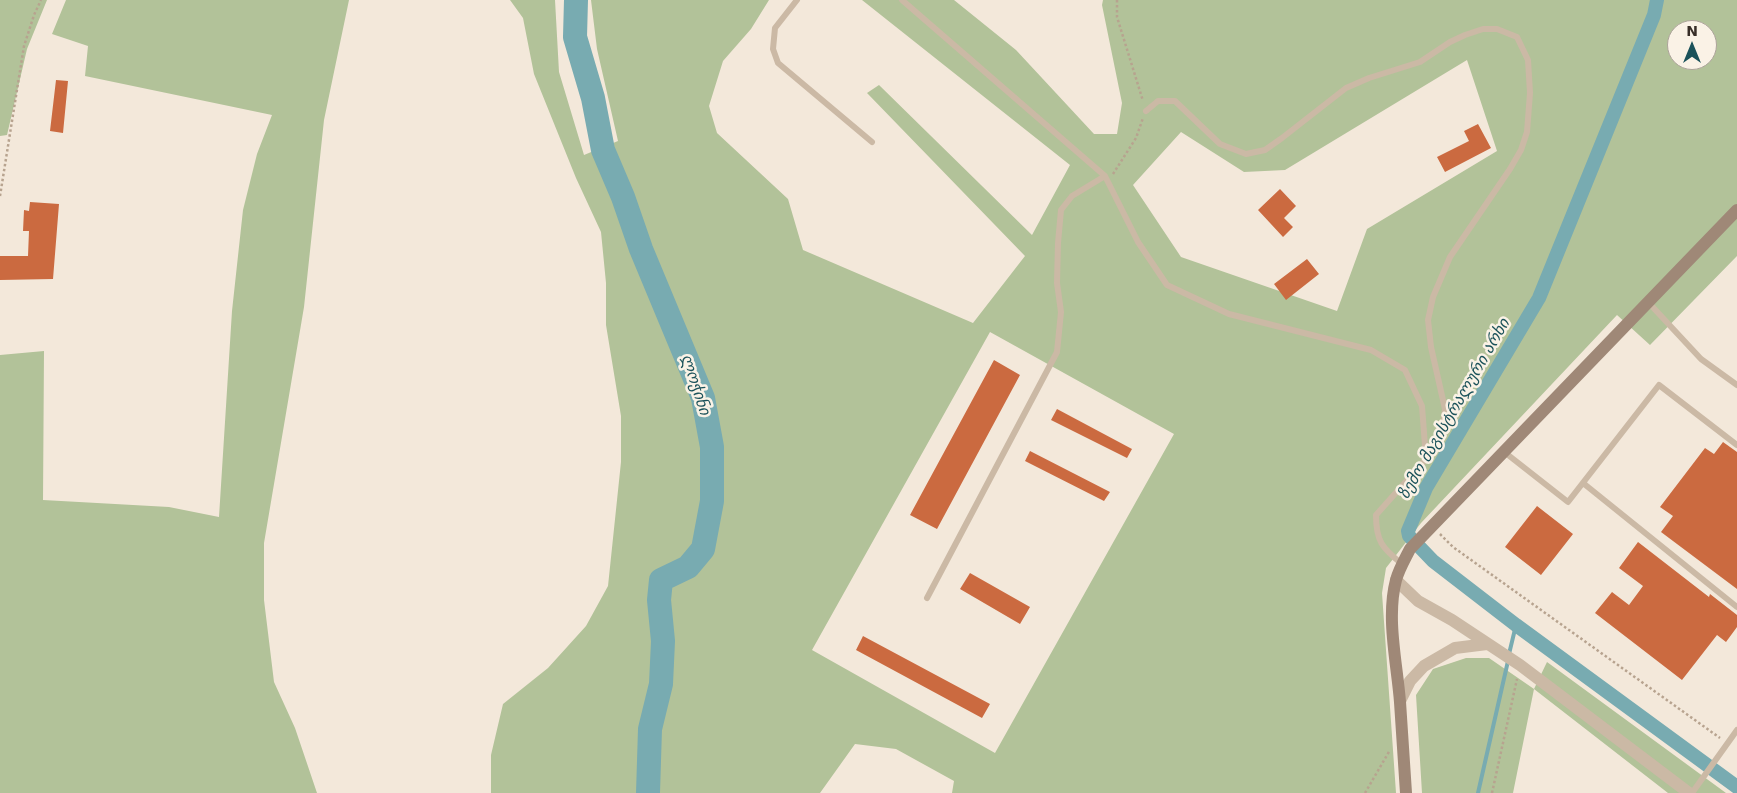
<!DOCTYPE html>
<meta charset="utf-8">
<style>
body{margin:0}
#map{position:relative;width:1737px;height:793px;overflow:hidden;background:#f3e8da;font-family:"DejaVu Sans",sans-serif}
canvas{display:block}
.north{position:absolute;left:1667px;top:20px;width:50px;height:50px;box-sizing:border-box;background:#faf2e6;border:1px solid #aca39a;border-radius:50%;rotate:0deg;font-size:14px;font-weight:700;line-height:20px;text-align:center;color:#372d27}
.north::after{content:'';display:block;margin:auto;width:18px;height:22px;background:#1b525a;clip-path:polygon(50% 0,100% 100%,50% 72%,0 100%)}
</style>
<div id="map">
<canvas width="1737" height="793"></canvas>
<div class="north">N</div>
</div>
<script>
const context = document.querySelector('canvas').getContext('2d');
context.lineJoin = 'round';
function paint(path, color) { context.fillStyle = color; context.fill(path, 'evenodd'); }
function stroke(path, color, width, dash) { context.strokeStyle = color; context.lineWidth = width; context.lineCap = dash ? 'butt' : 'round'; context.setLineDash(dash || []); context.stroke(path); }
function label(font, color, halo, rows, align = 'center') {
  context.font = font + ' "DejaVu Sans","Noto Sans Georgian",sans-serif'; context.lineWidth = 5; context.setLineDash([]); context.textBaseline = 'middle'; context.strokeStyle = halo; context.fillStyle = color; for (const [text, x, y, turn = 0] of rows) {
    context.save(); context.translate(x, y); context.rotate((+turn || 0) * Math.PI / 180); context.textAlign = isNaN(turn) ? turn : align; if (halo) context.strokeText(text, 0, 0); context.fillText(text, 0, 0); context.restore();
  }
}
paint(new Path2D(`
 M0 0H47L27 49 7 135 0 136Z
 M66 0H349L324 120 304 307 264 543V600L274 682 295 728 317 793H0V355L44 351 43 500 169 507 219 517 232 311 243 210 257 154 272 115 85 76 88 46 52 34Z
 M510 0H555L559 72 584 155 618 141 597 49 591 0H769L751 29 723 61 709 106 717 133 788 199 803 250 973 323 1025 256 867 93 879 85 1032 235 1070 165 862 0H954L1016 50 1094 134H1117L1122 103 1102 5 1103 0H1737V256L1650 345 1617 315 1421 523 1386 568 1382 593 1396 793H952L954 781 896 749 855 744 820 793H491V755L503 704 548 668 586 626 608 586 621 462V416L606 325V283L601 232 576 178 534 74 523 18ZM1677 30H1707V60H1677ZM1467 60 1497 151 1367 229 1337 311 1181 257 1133 185 1181 132 1244 172 1285 170ZM990 332 1174 434 995 753 812 650Z
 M1466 658H1489L1534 689 1547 662 1726 793H1668L1534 689 1513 793H1422L1416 695 1433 669Z`), '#b2c299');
stroke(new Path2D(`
 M1509 654 1516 625
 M1478 793 1508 661`), '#78abb1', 4);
stroke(new Path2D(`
 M1657 0 1654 15 1539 298 1426 488 1408 531 1409 536 1433 561 1516 625 1737 787`), '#78abb1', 14);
stroke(new Path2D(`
 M576 0 575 37 593 98 603 150 623 197 641 249 703 398 712 447V501L703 549 688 567 661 580 659 600 663 641 661 684 650 729 648 793`), '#78abb1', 24);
paint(new Path2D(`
 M56 80 68 81 63 133 50 131Z
 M1478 124 1491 148 1445 172 1437 157 1469 141 1464 131Z
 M1280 189 1296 206 1284 218 1293 227 1283 237 1258 210Z
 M30 202 59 204 53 279 0 280V256H28L29 231H23L24 210 29 211Z
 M1307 259 1319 274 1286 300 1274 284Z
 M994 360 1020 375 937 529 910 515Z
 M1057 409 1132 449 1127 458 1051 420Z
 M1723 442 1737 452V589L1661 532 1673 516 1660 507 1705 448 1714 454Z
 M1030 451 1110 492 1104 501 1025 461Z
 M1537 506 1573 534 1541 575 1505 547Z
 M1638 542 1709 597 1710 594 1737 615V627L1726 642 1717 635 1682 680 1595 613 1612 592 1629 605 1643 586 1619 568Z
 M970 573 1030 607 1020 624 960 589Z
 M863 636 990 704 982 718 856 650Z`), '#cb6a40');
stroke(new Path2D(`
 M1117 0V17L1143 101
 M1113 174 1136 138 1143 118
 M0 196 24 46 34 15 41 0
 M1440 534 1453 547 1720 738
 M1365 793 1390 750
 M1492 793 1517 679`), '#b7a38f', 2.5, [2.5, 2.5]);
stroke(new Path2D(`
 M797 0 775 28 773 49 778 63 872 142
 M902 0 1105 176 1138 242 1167 285 1229 314 1371 350 1405 370 1422 406 1426 459 1376 515C1376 541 1382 548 1402 564
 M1146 111 1158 101H1175L1220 144 1246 154 1265 150 1282 138 1346 88 1369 78 1420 62 1450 42 1465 35 1483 29H1497L1517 37 1528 60 1530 93 1527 132 1521 150 1510 169 1450 257 1433 297 1428 320 1431 347 1445 409 1443 427 1432 444 1426 459
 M1648 302 1701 359 1737 385
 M1503 451 1568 502 1659 385 1737 445
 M1583 483 1737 607
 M927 598 1057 352 1061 312 1057 283 1058 243 1061 210 1072 196 1105 176
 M1692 793 1737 730`), '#cbb9a5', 6);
stroke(new Path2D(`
 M1396 580 1418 601 1452 620 1520 665 1689 793
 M1400 701 1410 681 1424 666 1455 648 1487 644`), '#cbb9a5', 12);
stroke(new Path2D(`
 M1406 793C1404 763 1402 732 1400 702 1397 663 1386 618 1396 580 1399 569 1405 559 1410 549L1737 210`), '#9f8877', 12);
label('italic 16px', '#1b525a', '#faf2e6', [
 ["ლოჭინი",695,385,72],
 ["ზემო მაგისტრალური არხი",1455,409,-60]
]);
</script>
